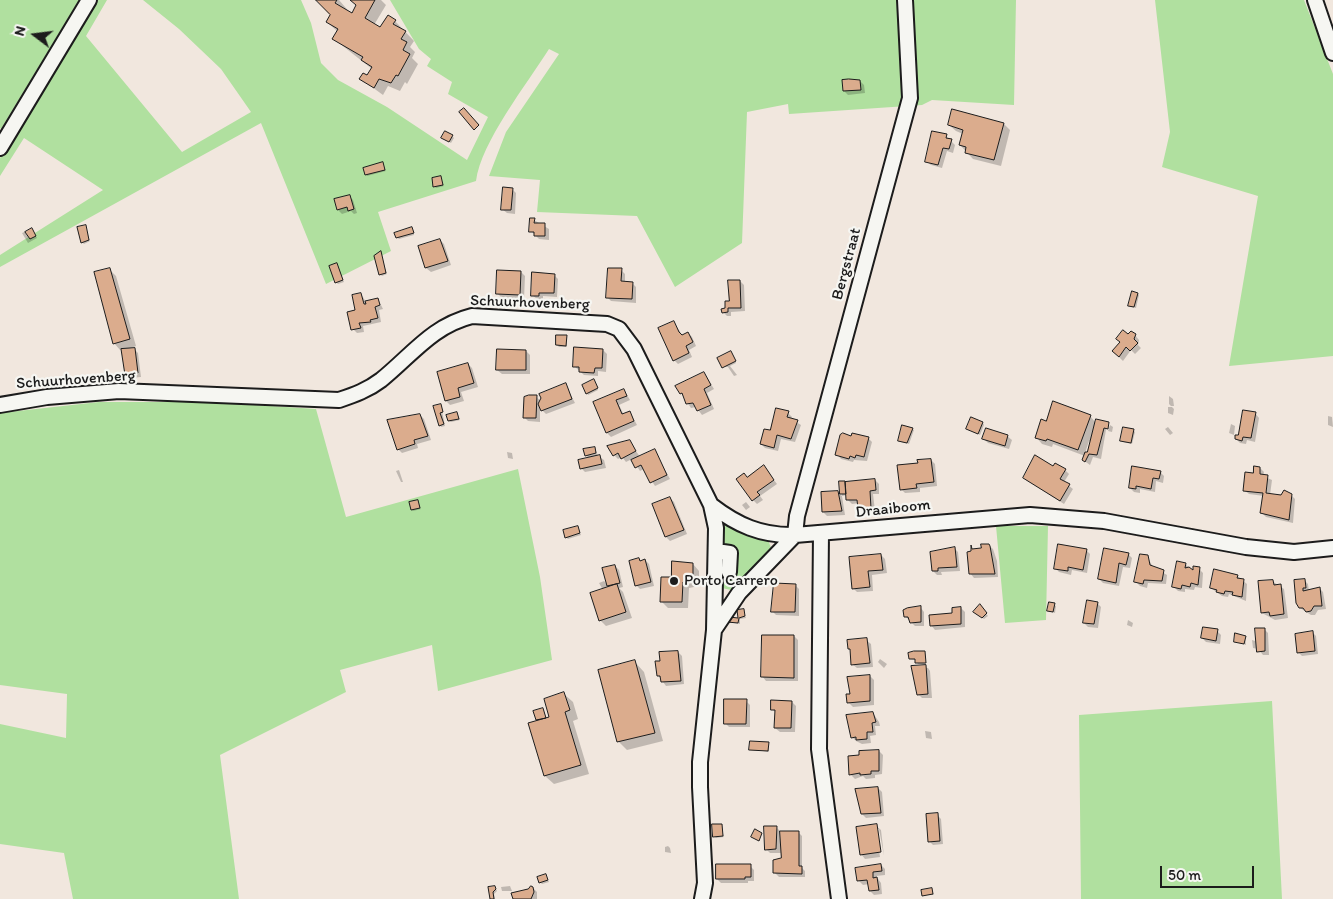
<!DOCTYPE html>
<style>
body{margin:0}
#map{position:relative;width:1333px;height:899px;overflow:hidden;background:#f1e7de;font-family:Itim,sans-serif}
canvas{display:block}
.north{position:absolute;left:10px;top:10px;width:50px;height:50px;-webkit-text-stroke:4px #f6f6f2;paint-order:stroke;rotate:285deg;font-size:14px;font-weight:700;line-height:20px;text-align:center;color:#1c1c1c}
.north::after{content:'';display:block;margin:auto;width:18px;height:22px;background:#1c1c1c;clip-path:polygon(50% 0,100% 100%,50% 72%,0 100%)}
.scale{position:absolute;left:1160px;top:866px;width:94px;height:22px;box-sizing:border-box;border:2px solid #1c1c1c;border-top:0;padding-left:6px;font-size:15px;line-height:18px;white-space:nowrap;color:#1c1c1c;-webkit-text-stroke:4px #f6f6f2;paint-order:stroke}
</style>
<div id="map">
<canvas width="1333" height="899"></canvas>
<div class="north">N</div>
<div class="scale">50 m</div>
</div>
<script>
const context = document.querySelector('canvas').getContext('2d');
context.lineJoin = 'round';
function paint(path, color) { context.fillStyle = color; context.fill(path, 'evenodd'); }
function stroke(path, color, width, dash) { context.strokeStyle = color; context.lineWidth = width; context.lineCap = dash ? 'butt' : 'round'; context.setLineDash(dash || []); context.stroke(path); }
function label(font, color, halo, rows, align = 'center') {
  context.font = font + ' Itim,sans-serif'; context.lineWidth = 4.5; context.setLineDash([]); context.textBaseline = 'middle'; context.strokeStyle = halo; context.fillStyle = color; for (const [text, x, y, turn = 0] of rows) {
    context.save(); context.translate(x, y); context.rotate((+turn || 0) * Math.PI / 180); context.textAlign = isNaN(turn) ? turn : align; if (halo) context.strokeText(text, 0, 0); context.fillText(text, 0, 0); context.restore();
  }
}
paint(new Path2D(`
 M0 0H79L1 129 0 128Z
 M96 0H107L86 36 182 152 251 112 221 69 179 29 143 0H301L311 23 321 63 338 80 387 107 467 160 488 117 448 94 452 82 427 66 431 59 419 49 390 0H1016L1014 105 932 100 922 105 789 114 788 104 747 112 742 243 675 287 637 216 537 212 540 180 489 176 506 132 559 54 549 49C527 84 481 142 476 181L378 212 391 251 326 284 261 123 0 267V255L103 190 24 138 0 176V158Z
 M1155 0H1304L1333 74V356L1229 366 1258 196 1162 167 1170 132Z
 M99 402H210L316 409 346 517 518 469 540 577 552 660 438 691 432 645 340 670 346 692 220 755 239 899H73L64 853 0 844V724L66 738 67 694 0 685V413Z
 M715 514 752 535 768 540 772 550 731 590 722 588Z
 M996 526H1048L1046 620 1005 623Z
 M1272 701 1282 899H1081L1079 715Z`), '#b0e09f');
paint(new Path2D(`
 M318 0H339L352 15 357 7 352 0H381L386 5 374 25 381 29 395 21 414 41 410 47 415 52 412 58 418 64 407 84 405 82 400 91 388 86 383 95 361 79 367 77 372 69 334 39 338 32 327 22 331 15Z
 M860 81 864 85 865 93 848 95 844 91Z
 M1004 124 1010 130 1001 166 973 159 960 145 963 134 956 131 949 125Z
 M452 136 454 138 451 143 444 139Z
 M946 136 955 145 953 153 947 151 942 168 931 165 926 161Z
 M382 164 386 171 367 176 366 174Z
 M440 177 444 186 436 188 434 186Z
 M512 189 516 193 515 214 507 213 502 209Z
 M349 196 353 200 357 213 354 214 351 211 342 214 338 210Z
 M534 220 549 229V240L539 239 531 231Z
 M85 226 90 241 84 244 82 242Z
 M32 229 37 238 28 243 22 233Z
 M413 230 414 235 399 239 398 238 396 233Z
 M440 240 444 244 451 265 431 272 426 268 419 247Z
 M380 253 387 274 382 276 380 274Z
 M338 266 344 282 338 284 336 282Z
 M109 269 116 276 136 346 127 350 134 349 138 353 141 377 130 378 126 374 123 349 120 350 114 343Z
 M621 270 625 274V282L632 283 636 287V303L611 301 607 297Z
 M521 272 525 276 524 299 501 297 497 293Z
 M554 275 558 279 557 297 543 296V300L537 299 532 295Z
 M740 281 744 285 745 311 731 312V316H727L723 312Z
 M361 294 366 302 378 299 383 309 379 310 381 322 363 326 364 332 357 333 353 329Z
 M1138 294 1139 295 1136 308 1131 307 1129 305Z
 M674 323 683 336 688 333 692 337 696 346 689 350 692 357 678 364 674 360Z
 M1128 335H1135L1139 340 1138 345 1141 348 1135 354 1131 350 1123 361 1113 351Z
 M567 336V347H559L557 345Z
 M603 350 607 354 606 372 598 371V376L584 375 574 366Z
 M526 351 530 355V374H502L497 370Z
 M732 354 736 363 730 366 737 375 734 376 728 367H723Z
 M468 364 472 368 478 387 461 392 464 401 450 405 446 401Z
 M704 373 714 389 707 393 714 409 702 415 696 407 691 408 681 393Z
 M595 382 598 390 588 395 587 393Z
 M565 384 575 403 546 414 540 408V422L528 421 524 417 536 397 541 401Z
 M624 390 630 400 619 405 624 415 630 412 637 425 611 437 607 433 595 402Z
 M1169 396 1173 399 1174 406H1171L1174 409 1173 415 1168 413V407H1172L1169 404Z
 M441 406 445 426 441 427 435 407Z
 M457 413 460 420 451 422 449 421Z
 M788 413 792 417 791 419 801 425 795 442 781 439 778 451 765 448 761 444Z
 M1255 413 1259 418 1255 442 1247 440 1246 444 1240 443 1236 439Z
 M420 415 424 419 431 440 417 444 418 448 402 453 398 449Z
 M1090 416 1096 423 1110 424H1107L1101 459 1093 457 1090 465 1083 460 1085 456 1053 444 1052 447 1042 444 1036 437ZM1089 441 1091 442 1088 454 1085 453Z
 M1328 416 1332 417 1333 427 1328 425Z
 M983 423 984 425 980 435 968 429Z
 M1231 424 1235 426 1234 435 1229 433Z
 M1110 425 1113 427 1112 432 1108 431Z
 M1168 427 1173 433 1170 435 1165 429Z
 M912 429 914 430 909 444 901 442 899 441Z
 M1133 430 1135 432 1132 444 1123 442 1122 440Z
 M1007 436 1012 440 1009 449 988 443 984 439Z
 M852 437 868 438 872 442 867 461 854 460 853 462 841 459 837 454Z
 M630 442 640 457 654 450 670 479 655 486 644 469 640 471 632 459 626 462 622 457 618 459 614 455Z
 M595 448 598 456 604 460 606 468 585 472 581 468 589 458 586 455Z
 M507 452 512 453 513 459 508 458Z
 M931 460 935 464 937 486 920 488V492L905 493 901 489 919 464Z
 M764 467 777 484 760 496 763 500 757 504 753 500 747 478Z
 M1260 468 1264 472 1263 476 1272 480 1270 495H1291L1295 499 1293 523 1266 517 1262 513 1264 496 1249 494 1244 490Z
 M399 470 403 482H401L396 471Z
 M1065 470 1069 474 1064 482 1073 489 1064 504 1024 478Z
 M1160 472 1164 476 1163 483 1156 481 1155 492 1140 489V493L1134 492 1130 488Z
 M875 480 879 484V494H873L875 511 863 512 859 508V503L852 504 848 500 847 495 842 496 845 515 827 516 823 512 838 492 842 496 840 482Z
 M670 498 674 502 687 534 670 541 666 537 654 505Z
 M418 502 421 509 413 511 412 510Z
 M746 502 750 507 746 510 742 505Z
 M578 528 581 535 568 539 566 537Z
 M988 545 993 549 997 561 998 577 974 578 970 573 983 549Z
 M954 548 958 552 960 571 941 572 942 575H937L933 571Z
 M1086 550 1090 554 1087 573 1072 570 1071 575 1059 572 1055 568Z
 M1128 554 1132 558 1130 568 1123 567 1119 586 1103 583 1099 579Z
 M881 555 885 559 887 573 872 575 873 591 857 592 853 588Z
 M1147 556 1153 567 1167 575 1166 584 1148 583 1147 588 1140 586 1136 582Z
 M645 560 649 564 654 586 640 589 636 585 641 562Z
 M693 564 699 571V586L689 588 688 608H668L661 601 672 579Z
 M1185 564 1194 572 1199 569 1203 573 1202 588 1195 587 1194 590 1185 589V592L1178 591 1174 587Z
 M615 566 619 570 623 587 619 588 623 592 632 618 606 626 600 620 603 590 599 583 604 581 608 585Z
 M1237 576 1247 584 1246 601 1229 594 1228 597 1222 596 1211 588Z
 M1304 580 1308 584 1309 591 1319 588 1323 592 1326 609 1318 610 1315 615H1311L1300 608Z
 M1272 581 1284 589 1288 618 1275 620 1262 613Z
 M795 585 799 589V616L776 615 772 611Z
 M1050 603 1056 606 1055 613 1048 611Z
 M1097 603 1101 607 1098 628 1088 627 1084 623Z
 M980 606 988 616 984 619 976 613Z
 M921 608 924 612V626H915L905 616Z
 M961 608 965 612V627L935 630 931 625Z
 M743 610 746 618 740 619V624L728 622 730 618 740 619 738 611Z
 M1128 620 1133 623 1132 627 1127 625Z
 M1264 629 1268 633 1269 655H1263L1258 649 1253 648 1252 640 1258 642Z
 M1217 631 1221 635 1220 644 1206 642 1202 638Z
 M1312 632 1316 636 1318 654 1302 656 1298 652Z
 M794 636 798 640V681H766L762 676Z
 M1245 637 1246 645 1235 641Z
 M866 640 871 644 873 667 857 668 852 664V651L849 649Z
 M678 652 682 656 684 684 666 686 658 675 661 662Z
 M924 652 925 664H918L916 660 910 659Z
 M880 659 887 664 884 668 878 662Z
 M634 661 644 672 663 741 627 750 618 741Z
 M913 667 928 668 930 671 932 698H922L918 694Z
 M870 676 874 680V705L853 707 849 703 851 695Z
 M564 694 573 702 578 719 573 721 589 774 554 784 545 776 535 712 543 709 547 719 551 717Z
 M746 701 750 705V727H729L725 723Z
 M792 702 796 706 795 732H780L775 728 776 713 772 709Z
 M873 713 879 722 880 726H875L876 735 870 736 871 743 862 744 856 741 852 737Z
 M925 731 931 732 932 739 926 738Z
 M768 744 769 752 750 749Z
 M879 751 883 755 882 774 875 775V778L866 779 863 776 855 779 851 775 849 758Z
 M878 788 882 792 884 816 866 818 862 814Z
 M937 815 941 819 943 844 933 845 929 841Z
 M721 825 724 837 716 838 714 836Z
 M876 826 881 830 884 856 879 829H876L880 857 865 859 861 854Z
 M776 827 780 831 798 832 802 836V868L805 871V877H779L775 873 782 859V853H770L766 849Z
 M668 846 670 848 671 853 665 852V847Z
 M881 865 885 869V875L876 876 881 883 882 894 874 895 870 891 869 884 863 885 859 881Z
 M750 866 754 870V881H748V883H721L717 879Z
 M547 877 549 882 542 884 540 882Z
 M510 886 512 891H502L501 887Z
 M495 887 497 891 494 894 495 899H492L489 888Z
 M533 888 537 892V899H514Z
 M931 889 934 895H923Z`), '#0003');
const building = new Path2D(`
 M316 0H337L335 3 352 13 356 5 350 0H375L365 18 380 27 388 15 396 20 393 24 406 31 401 39 407 42 403 50 410 54 398 76 396 75 391 83 379 79 374 88 359 79 363 73 367 75 372 67 361 60 363 57 332 39 338 29 326 22 330 15Z
 M849 79 860 80 861 90 843 91 842 80Z
 M464 108 479 125 474 130 459 112Z
 M952 109 1004 123 994 160 965 153 966 147 959 145 963 130 948 125Z
 M445 131 453 135 449 142 441 138Z
 M932 131 947 134 946 138 952 139 949 149 943 148 938 165 925 162Z
 M383 162 385 170 365 175 363 168Z
 M441 176 443 185 433 187 432 178Z
 M503 187 513 188 511 210H501Z
 M350 195 354 209 348 211 347 207 337 210 334 199Z
 M530 218H535L534 223H545V236H534V232H529Z
 M86 225 89 240 81 243 77 227Z
 M412 227 414 233 396 238 394 233Z
 M32 228 36 236 30 239 25 232Z
 M440 239 448 261 425 268 418 246Z
 M381 251 386 273 379 275 374 256Z
 M337 263 343 280 335 283 329 266Z
 M110 268 130 339 113 344 94 272Z
 M608 268H622L621 281 633 282 632 299 606 298Z
 M497 270 521 271 520 295 496 294Z
 M532 272 555 274 554 293H539V296H531Z
 M728 280H740L741 308H728V312L722 313 721 309 725 308V301H729Z
 M1132 291 1138 293 1134 307 1128 306Z
 M361 293 364 304H366L365 301 378 298 380 305 375 307 378 318 370 320 371 322 359 323 361 328 351 330 347 312 355 310 352 295Z
 M674 321 679 332 682 335 688 332 693 342 686 346 689 353 673 361 658 328Z
 M1123 330 1128 334 1131 331 1136 334 1134 339 1138 343 1130 351 1126 347 1119 357 1112 351 1120 342 1116 339Z
 M556 335H567L566 346 556 345Z
 M574 347 603 349 602 368H595L594 373 579 372V367H573Z
 M135 348 138 373 125 375 121 349Z
 M497 349 526 350V370H496Z
 M731 351 736 361 722 368 717 358Z
 M468 363 474 383 458 388 460 397 445 401 437 372Z
 M704 372 711 385 704 389 711 405 697 411 693 403 686 404 682 393 680 394 675 386Z
 M594 379 598 388 586 394 582 385Z
 M566 383 572 399 541 411 538 404 541 398 539 394Z
 M624 389 627 396 616 400 622 414 630 411 634 421 606 433 593 402Z
 M529 395H537L536 418H523L524 397Z
 M1053 401 1091 415 1078 450 1047 439 1046 441 1035 438 1041 419 1046 421Z
 M441 404 443 412 440 413 444 424 439 426 433 406Z
 M776 408 789 411 787 417 798 420 791 439 777 435 774 448 760 444 764 429 770 430Z
 M1243 410 1256 412 1251 438 1243 437 1242 441 1235 439V435H1238Z
 M457 412 459 419 448 421 446 415Z
 M420 414 428 436 414 440 415 444 397 450 387 420Z
 M971 417 983 422 978 434 966 429Z
 M1096 419 1109 422 1108 429 1104 428 1097 455 1089 454 1085 462 1082 460 1085 452H1087Z
 M902 425 913 428 907 443 898 441Z
 M1123 427 1134 429 1131 443 1120 441Z
 M986 428 1008 435 1005 446 982 439Z
 M843 433 851 436 852 433 869 437 864 457 856 455 855 458 850 456 849 459 835 455 840 435Z
 M630 440 636 451 621 459 618 453 613 456 607 446Z
 M595 447 596 453 585 456 583 449Z
 M655 449 667 475 650 483 641 465 635 468 631 460Z
 M600 455 602 464 580 469 578 460Z
 M1035 455 1053 466 1055 463 1066 469 1060 479 1070 484 1060 501 1023 478Z
 M931 459 934 482 916 484 917 488 900 490 897 465 918 463 917 460Z
 M764 465 774 480 757 492 760 495 752 501 736 479 744 473 747 477Z
 M1132 466 1161 471 1159 479 1153 478 1151 489 1136 486V489L1129 488Z
 M1254 466 1260 467V474L1268 475 1266 493 1281 495 1284 490 1292 494 1289 520 1260 513 1263 493 1243 491 1245 472 1253 473Z
 M875 479 876 490 870 491 871 508 858 509 857 500H846L845 482Z
 M839 481H845L846 494H840Z
 M838 491 842 511 822 512 821 492Z
 M670 497 684 530 665 537 652 504Z
 M418 500 420 508 411 510 409 502Z
 M578 526 580 533 565 538 563 530Z
 M981 544H989L990 546 995 574H969L967 552 971 551V545L972 549 981 548Z
 M1058 544 1087 549 1083 570 1068 567V571L1054 569Z
 M955 547 957 567 938 568V571H932L930 552Z
 M1104 548 1129 553 1126 565 1119 563 1116 583 1098 579Z
 M881 554 883 570 868 571 870 587 852 589 849 557Z
 M1140 554 1148 555 1150 565 1164 570 1162 581 1144 580 1143 584 1134 582Z
 M639 558 640 561 645 559 651 582 635 586 629 561Z
 M672 561 693 563V580L683 582 682 602H660L661 577H671Z
 M1177 561 1186 563 1185 568 1189 567 1193 570V566L1200 567 1198 585 1191 583 1190 587 1182 585 1181 589 1172 587Z
 M615 565 620 583 607 586 602 568Z
 M1214 569 1238 575 1237 578 1244 579 1242 597 1232 595 1233 592 1225 591 1224 594 1216 592 1217 590 1210 588Z
 M1305 579 1306 588H1303V591L1320 587 1322 606H1314L1311 611 1306 612 1303 608H1299L1296 603 1294 580Z
 M1273 580 1274 585 1281 584 1284 614 1270 616 1269 612 1261 613 1258 581Z
 M774 583 796 584 795 612H771Z
 M617 584 626 612 599 621 590 593Z
 M1087 600 1098 602 1094 624 1083 623Z
 M1049 602 1055 603 1053 612 1047 611Z
 M980 604 987 613 982 618 973 612Z
 M921 606V622L910 623 908 617H904L903 610 907 608Z
 M961 607V624L930 626 929 615 952 613V608Z
 M744 609 745 616 739 618 738 623 727 622 729 617 738 618 737 610Z
 M1203 627 1218 629 1216 641 1201 638Z
 M1255 628H1265V651L1257 652Z
 M1313 631 1315 651 1297 653 1295 634Z
 M1235 633 1246 636 1244 644 1234 642Z
 M762 635H794V678L761 677Z
 M867 638 870 663 851 665 850 649H848L847 640Z
 M678 651 681 681 661 682 660 676H657L655 661H660L659 652Z
 M914 651H925L926 663H915V659H909L908 653Z
 M635 660 655 733 617 742 598 670Z
 M926 665 928 694 917 695 911 666Z
 M870 675V701L847 703 846 694H850L847 677Z
 M564 692 570 710 565 712 581 765 544 776 528 723 549 717 544 699Z
 M724 699H747L746 724H724Z
 M771 700 792 701 791 728H774L775 710H771Z
 M543 708 546 718 536 720 533 711Z
 M873 712 876 722 872 723 873 732H867V739L856 740V737L851 738 846 715Z
 M750 741 769 742 768 751 749 750Z
 M879 750V771H871V774L860 775V773L849 775 848 756 859 755V751Z
 M878 787 881 813 861 814 855 789Z
 M938 813 940 841 928 842 926 814Z
 M712 824H722L723 836 713 837Z
 M877 824 881 852 860 855 856 827Z
 M764 826H777L776 849 765 850Z
 M755 829 762 833 759 841 751 837Z
 M780 831H799V866H802V874L773 873V860L781 858Z
 M716 864H751V877H745V879H716Z
 M881 864 882 871 873 872V878L877 877 879 890 869 891 867 880 857 881 855 868Z
 M546 874 548 880 539 883 537 877Z
 M495 886 496 889 493 892 494 899H490L488 887Z
 M531 886 533 887 534 892 531 899H513L511 893 528 889Z
 M932 888 933 894 922 896 921 890Z`);
paint(building, '#dbac8d');
stroke(building, '#1c1c1c', 1);
const minor = new Path2D(`
 M1315 0 1333 53
 M0 148 89 0
 M0 405 47 397 119 391 339 400C354 395 368 390 381 380 412 355 432 326 472 316L607 324 619 329 634 349 711 505C737 525 761 536 795 535L1030 515 1104 521 1246 547 1294 552 1333 548
 M821 533 819 749 839 899
 M716 551 730 553 729 572
 M714 630 739 593 795 535 797 516 910 98 905 0
 M702 899 705 883 700 787V762L714 630 716 528 711 505`);
stroke(minor, '#1c1c1c', 18);
stroke(minor, '#f6f6f2', 14);
for (const [x, y, r, color] of [
 [674,581,5,"#1c1c1c"]
]) { const dot = new Path2D(); dot.arc(x, y, r, 0, 2 * Math.PI); context.fillStyle = color; context.fill(dot); stroke(dot, '#f6f6f2', 2); }
label('16px', '#1c1c1c', '#f6f6f2', [
 ["Bergstraat",847,264,-75],
 ["Schuurhovenberg",530,303,2],
 ["Schuurhovenberg",76,380,-4],
 ["Draaiboom",893,509,-6]
]);
label('16px', '#1c1c1c', '#f6f6f2', [
 ["Porto Carrero",684,581]
], 'left');
</script>
